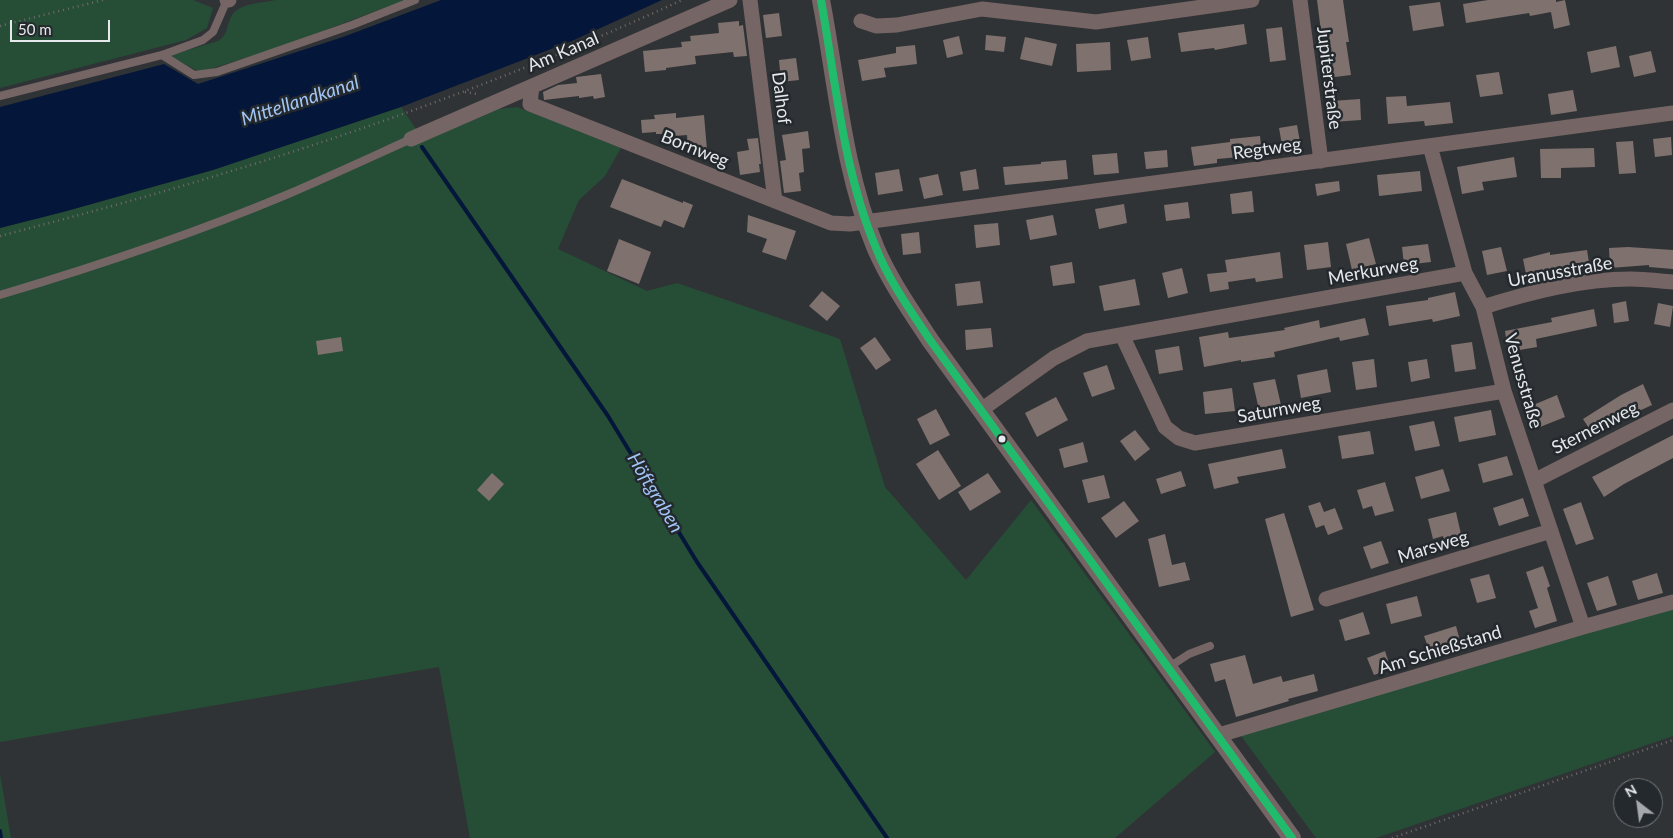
<!DOCTYPE html>
<meta charset="utf-8">
<style>
body{margin:0}
#map{position:relative;width:1673px;height:838px;overflow:hidden;background:#303335;font-family:Lato,sans-serif}
canvas{display:block}
.north{position:absolute;left:1613px;top:778px;width:50px;height:50px;box-sizing:border-box;background:#24292d;border:1px solid #727679;border-radius:50%;rotate:330deg;font-size:14px;font-weight:700;line-height:20px;text-align:center;color:#e6e9ec}
.north::after{content:'';display:block;margin:auto;width:18px;height:22px;background:#a6a9ac;clip-path:polygon(50% 0,100% 100%,50% 72%,0 100%)}
.scale{position:absolute;left:10px;top:20px;width:100px;height:22px;box-sizing:border-box;border:2px solid #e6e9ec;border-top:0;padding-left:6px;font-size:15px;line-height:18px;white-space:nowrap;color:#e6e9ec;-webkit-text-stroke:4px #24292d;paint-order:stroke}
</style>
<div id="map">
<canvas width="1673" height="838"></canvas>
<div class="north">N</div>
<div class="scale">50 m</div>
</div>
<script>
const context = document.querySelector('canvas').getContext('2d');
context.lineJoin = 'round';
function paint(path, color) { context.fillStyle = color; context.fill(path, 'evenodd'); }
function stroke(path, color, width, dash) { context.strokeStyle = color; context.lineWidth = width; context.lineCap = dash ? 'butt' : 'round'; context.setLineDash(dash || []); context.stroke(path); }
function label(font, color, halo, rows, align = 'center') {
  context.font = font + ' Lato,sans-serif'; context.lineWidth = 5; context.setLineDash([]); context.textBaseline = 'middle'; context.strokeStyle = halo; context.fillStyle = color; for (const [text, x, y, turn = 0] of rows) {
    context.save(); context.translate(x, y); context.rotate((+turn || 0) * Math.PI / 180); context.textAlign = isNaN(turn) ? turn : align; if (halo) context.strokeText(text, 0, 0); context.fillText(text, 0, 0); context.restore();
  }
}
paint(new Path2D(`
 M0 0H193L213 8 207 28 186 40 0 88Z
 M276 0H405L280 47 210 69 198 71 168 56 218 41C229 35 226 23 233 14 241 3 263 3 276 0Z
 M401 107 424 141 499 109 517 107 621 148 605 176 579 200 558 249 647 291 677 283 840 339 885 487 966 580 1031 500 1215 752 1115 838H470L439 667 0 742V228L63 212 213 170Z
 M1673 606V736L1376 838H1316L1239 733Z
 M0 774 11 838H0Z`), '#264e37');
paint(new Path2D(`
 M441 0H662L572 41 401 107 213 170 63 212 0 228V107L164 64 198 84 343 37Z`), '#04173a');
stroke(new Path2D(`
 M422 147 608 416 697 562 887 838
 M0 831 1 838`), '#04173a', 4);
paint(new Path2D(`
 M1317 0H1343L1349 42H1346L1351 75 1327 78Z
 M1488 0H1556V2L1565 0 1570 25 1554 29 1551 12 1530 16 1529 13 1466 23 1463 4Z
 M1440 2 1444 26 1413 31 1409 6Z
 M779 13 782 36 766 38 763 15Z
 M739 21V26L743 25 747 56 734 57 733 52 695 56 696 64 666 68V70L645 72 643 51 682 47 681 42 691 41 690 36 719 33 718 23Z
 M1244 24 1247 44 1215 50 1214 48 1181 52 1178 33Z
 M1282 27 1286 60 1270 62 1266 29Z
 M986 35 1006 37 1004 52 985 50Z
 M959 36 963 54 947 58 943 40Z
 M1025 37 1057 44 1052 66 1020 59Z
 M1148 37 1151 58 1131 61 1127 40Z
 M1110 42 1111 70 1077 72 1076 44Z
 M915 45 917 64 884 68 886 77 862 81 858 60 896 53V47Z
 M1616 46 1620 67 1591 73 1587 52Z
 M1651 51 1656 72 1634 77 1629 56Z
 M796 58 799 80 781 82 779 60Z
 M1499 72 1503 94 1480 97 1476 75Z
 M601 74 605 97 594 99 593 96 579 98V96L544 100 543 92 558 85 577 83 576 77Z
 M1573 90 1577 111 1551 115 1548 94Z
 M1406 96 1407 106 1450 102 1453 123 1425 126 1424 121 1388 124 1386 97Z
 M1360 99 1361 120 1333 122 1332 101Z
 M676 113V118L704 115 707 150 688 152 687 135 662 137V134H656V132L642 133 641 120 655 119 654 115Z
 M1297 125 1300 142 1282 145 1279 128Z
 M808 131 810 148 802 149 804 172 799 173 801 191 784 193 780 161 786 160 782 135Z
 M1260 136 1262 155 1217 159V163L1194 166 1191 147 1230 142V139Z
 M1671 137 1672 155 1655 157 1653 139Z
 M758 138 761 164H759L760 172 740 175 737 152 749 150 747 139Z
 M1633 141 1636 173 1619 174 1616 142Z
 M1594 148 1595 167 1561 168V178H1541L1540 149Z
 M1167 150 1168 167 1146 169 1144 152Z
 M1117 153 1119 173 1094 175 1092 155Z
 M1514 157 1517 177 1482 182 1484 190 1462 194 1457 167Z
 M1066 160 1068 179 1005 185 1003 167 1041 164V162Z
 M899 169 903 191 878 195 875 173Z
 M976 169 979 189 963 191 960 172Z
 M1420 171 1422 191 1379 196 1377 175Z
 M938 174 943 195 924 199 919 178Z
 M622 179 683 203V201L693 205 684 228 664 220 661 227 610 207Z
 M1339 181 1340 191 1317 196 1315 184Z
 M1252 191 1254 212 1232 214 1230 194Z
 M1188 202 1190 218 1166 221 1164 205Z
 M1124 204 1127 223 1099 229 1095 209Z
 M748 215 796 231 786 260 762 252 767 239 747 232Z
 M1053 215 1057 235 1030 240 1026 220Z
 M998 223 1000 245 976 248 974 225Z
 M919 232 921 253 903 255 901 234Z
 M1369 238 1376 264 1352 270 1346 244Z
 M619 239 651 252 639 284 607 271Z
 M1328 242 1331 267 1307 270 1304 245Z
 M1428 244 1431 262 1404 265 1402 247Z
 M1501 247 1507 271 1487 275 1482 251Z
 M1628 247 1673 250V269L1649 267V265L1610 268 1609 248Z
 M1587 250 1590 269 1566 272V269L1527 279 1523 259 1550 252V255Z
 M1280 252 1283 278 1256 282 1255 278 1228 282 1229 289 1210 292 1207 274 1227 272 1225 260Z
 M1072 262 1075 283 1053 286 1050 266Z
 M1182 268 1188 293 1168 298 1162 273Z
 M1135 279 1140 305 1104 311 1099 286Z
 M980 281 983 303 957 306 955 284Z
 M822 291 840 306 827 321 809 306Z
 M1455 292 1460 316 1433 322 1432 319 1389 326 1386 306 1428 300V298Z
 M1626 301 1629 321 1614 323 1612 304Z
 M1658 303 1673 306 1670 327 1654 324Z
 M1594 309 1597 326 1536 339 1537 347 1508 352 1505 331 1552 322 1551 318Z
 M1365 318 1369 335 1340 341 1339 337 1274 352 1275 357 1241 362V360L1204 367 1199 337 1228 332 1229 338 1285 330 1284 328 1319 320 1320 328Z
 M991 328 993 347 966 350 965 330Z
 M341 337 343 351 318 355 316 341Z
 M875 337 891 360 876 370 860 348Z
 M1472 342 1476 369 1455 372 1451 345Z
 M1179 346 1183 370 1159 374 1155 350Z
 M1374 359 1377 387 1356 390 1352 362Z
 M1427 359 1430 378 1411 382 1408 362Z
 M1107 365 1115 389 1092 397 1083 373Z
 M1327 369 1331 392 1301 398 1297 375Z
 M1275 379 1281 405 1259 410 1253 383Z
 M1643 384 1652 405 1615 422 1616 423 1594 436 1583 419 1621 395Z
 M1232 388 1235 411 1205 414 1203 392Z
 M1557 395 1565 417 1535 429 1526 408Z
 M1056 397 1068 420 1037 437 1025 413Z
 M936 409 950 435 930 445 917 419Z
 M1491 410 1496 435 1459 442 1454 417Z
 M1434 421 1440 446 1415 451 1409 426Z
 M1135 430 1150 449 1135 461 1120 441Z
 M1370 431 1374 454 1342 459 1338 436Z
 M1673 435V458L1624 484 1604 497 1592 477Z
 M1083 442 1088 462 1064 468 1059 449Z
 M1282 449 1286 468 1237 477 1239 483 1214 489 1208 464Z
 M938 450 961 486 939 500 916 464Z
 M1507 456 1513 475 1483 483 1478 464Z
 M1443 469 1450 491 1421 499 1415 477Z
 M1181 471 1186 486 1161 494 1156 479Z
 M492 473 504 484 489 501 477 490Z
 M988 473 1001 492 970 511 958 492Z
 M1104 475 1110 498 1088 503 1082 480Z
 M1385 482 1394 511 1375 516 1372 506 1363 509 1357 490Z
 M1523 498 1529 516 1499 526 1493 508Z
 M1124 501 1139 521 1116 538 1101 518Z
 M1320 502 1324 512 1335 508 1343 529 1328 535 1324 525 1316 528 1308 506Z
 M1581 502 1594 539 1576 545 1563 509Z
 M1456 512 1463 543 1446 547 1443 536 1433 539 1428 519Z
 M1284 513 1314 610 1291 617 1265 519Z
 M1165 534 1172 565 1185 562 1190 580 1159 587 1148 539Z
 M1381 541 1389 563 1371 569 1363 547Z
 M1543 566 1550 586 1547 588 1557 621 1535 628 1529 611 1538 608 1526 572Z
 M1657 573 1663 593 1638 600 1632 581Z
 M1489 574 1496 598 1477 603 1470 579Z
 M1608 576 1617 605 1597 611 1587 583Z
 M1417 596 1422 616 1391 624 1386 604Z
 M1363 612 1370 634 1345 641 1339 620Z
 M1456 626 1462 648 1432 658 1424 636Z
 M1385 651 1391 669 1374 675 1367 658Z
 M1245 655 1253 684 1281 676 1283 682 1314 674 1318 691 1288 699 1289 701 1236 717 1225 679 1215 682 1210 664Z`), '#7f716e');
stroke(new Path2D(`
 M0 26 103 0
 M465 92 477 94
 M0 236C72 217 144 198 215 176 374 128 530 70 682 0
 M1392 838 1673 740`), '#736a6a', 2.5, [1, 4]);
stroke(new Path2D(`
 M162 55 194 75 217 72 352 25 415 0
 M0 96 162 55 203 40 213 32 227 0
 M0 295C97 266 193 234 286 195 328 177 369 158 411 139
 M1169 667 1189 654 1210 646`), '#766565', 8);
stroke(new Path2D(`
 M227 0H229
 M750 0 775 201
 M1300 0 1321 161
 M861 21 876 26 897 25 982 9 1096 22 1252 0
 M532 86 530 104 831 223 850 224 1673 113
 M411 139 730 0
 M1430 146 1465 273 1483 307 1504 391 1583 627
 M1483 307C1531 292 1581 279 1631 279 1645 279 1659 281 1673 282
 M1122 335 1165 427 1179 438 1195 443 1504 391
 M981 410 1054 358 1087 341 1465 273
 M1534 481 1673 410
 M1326 599 1551 531
 M1219 735 1583 627 1673 602`), '#766565', 15);
stroke(new Path2D(`
 M821 0C837 83 843 170 876 249 890 281 911 311 930 340L1292 838`), '#766565', 18);
stroke(new Path2D(`
 M821 0C836 83 843 170 876 248 889 281 911 311 930 340L1292 838`), '#20bc6c', 8);
for (const [x, y, r, color] of [
 [1002,439,4.5,"#e6e9ec"]
]) { const dot = new Path2D(); dot.arc(x, y, r, 0, 2 * Math.PI); context.fillStyle = color; context.fill(dot); stroke(dot, '#24292d', 2); }
label('18px', '#e6e9ec', '#24292d', [
 ["Am Kanal",563,52,-23],
 ["Jupiterstraße",1329,78,83],
 ["Dalhof",781,98,83],
 ["Bornweg",695,149,22],
 ["Regtweg",1267,149,-8],
 ["Merkurweg",1373,271,-10],
 ["Uranusstraße",1560,272,-10],
 ["Venusstraße",1523,381,74],
 ["Saturnweg",1279,410,-10],
 ["Sternenweg",1595,428,-27],
 ["Marsweg",1433,547,-17],
 ["Am Schießstand",1440,650,-17]
]);
label('italic 19px', '#a2c5f7', '#24292d', [
 ["Mittellandkanal",300,101,-18],
 ["Höftgraben",655,493,59]
]);
</script>
